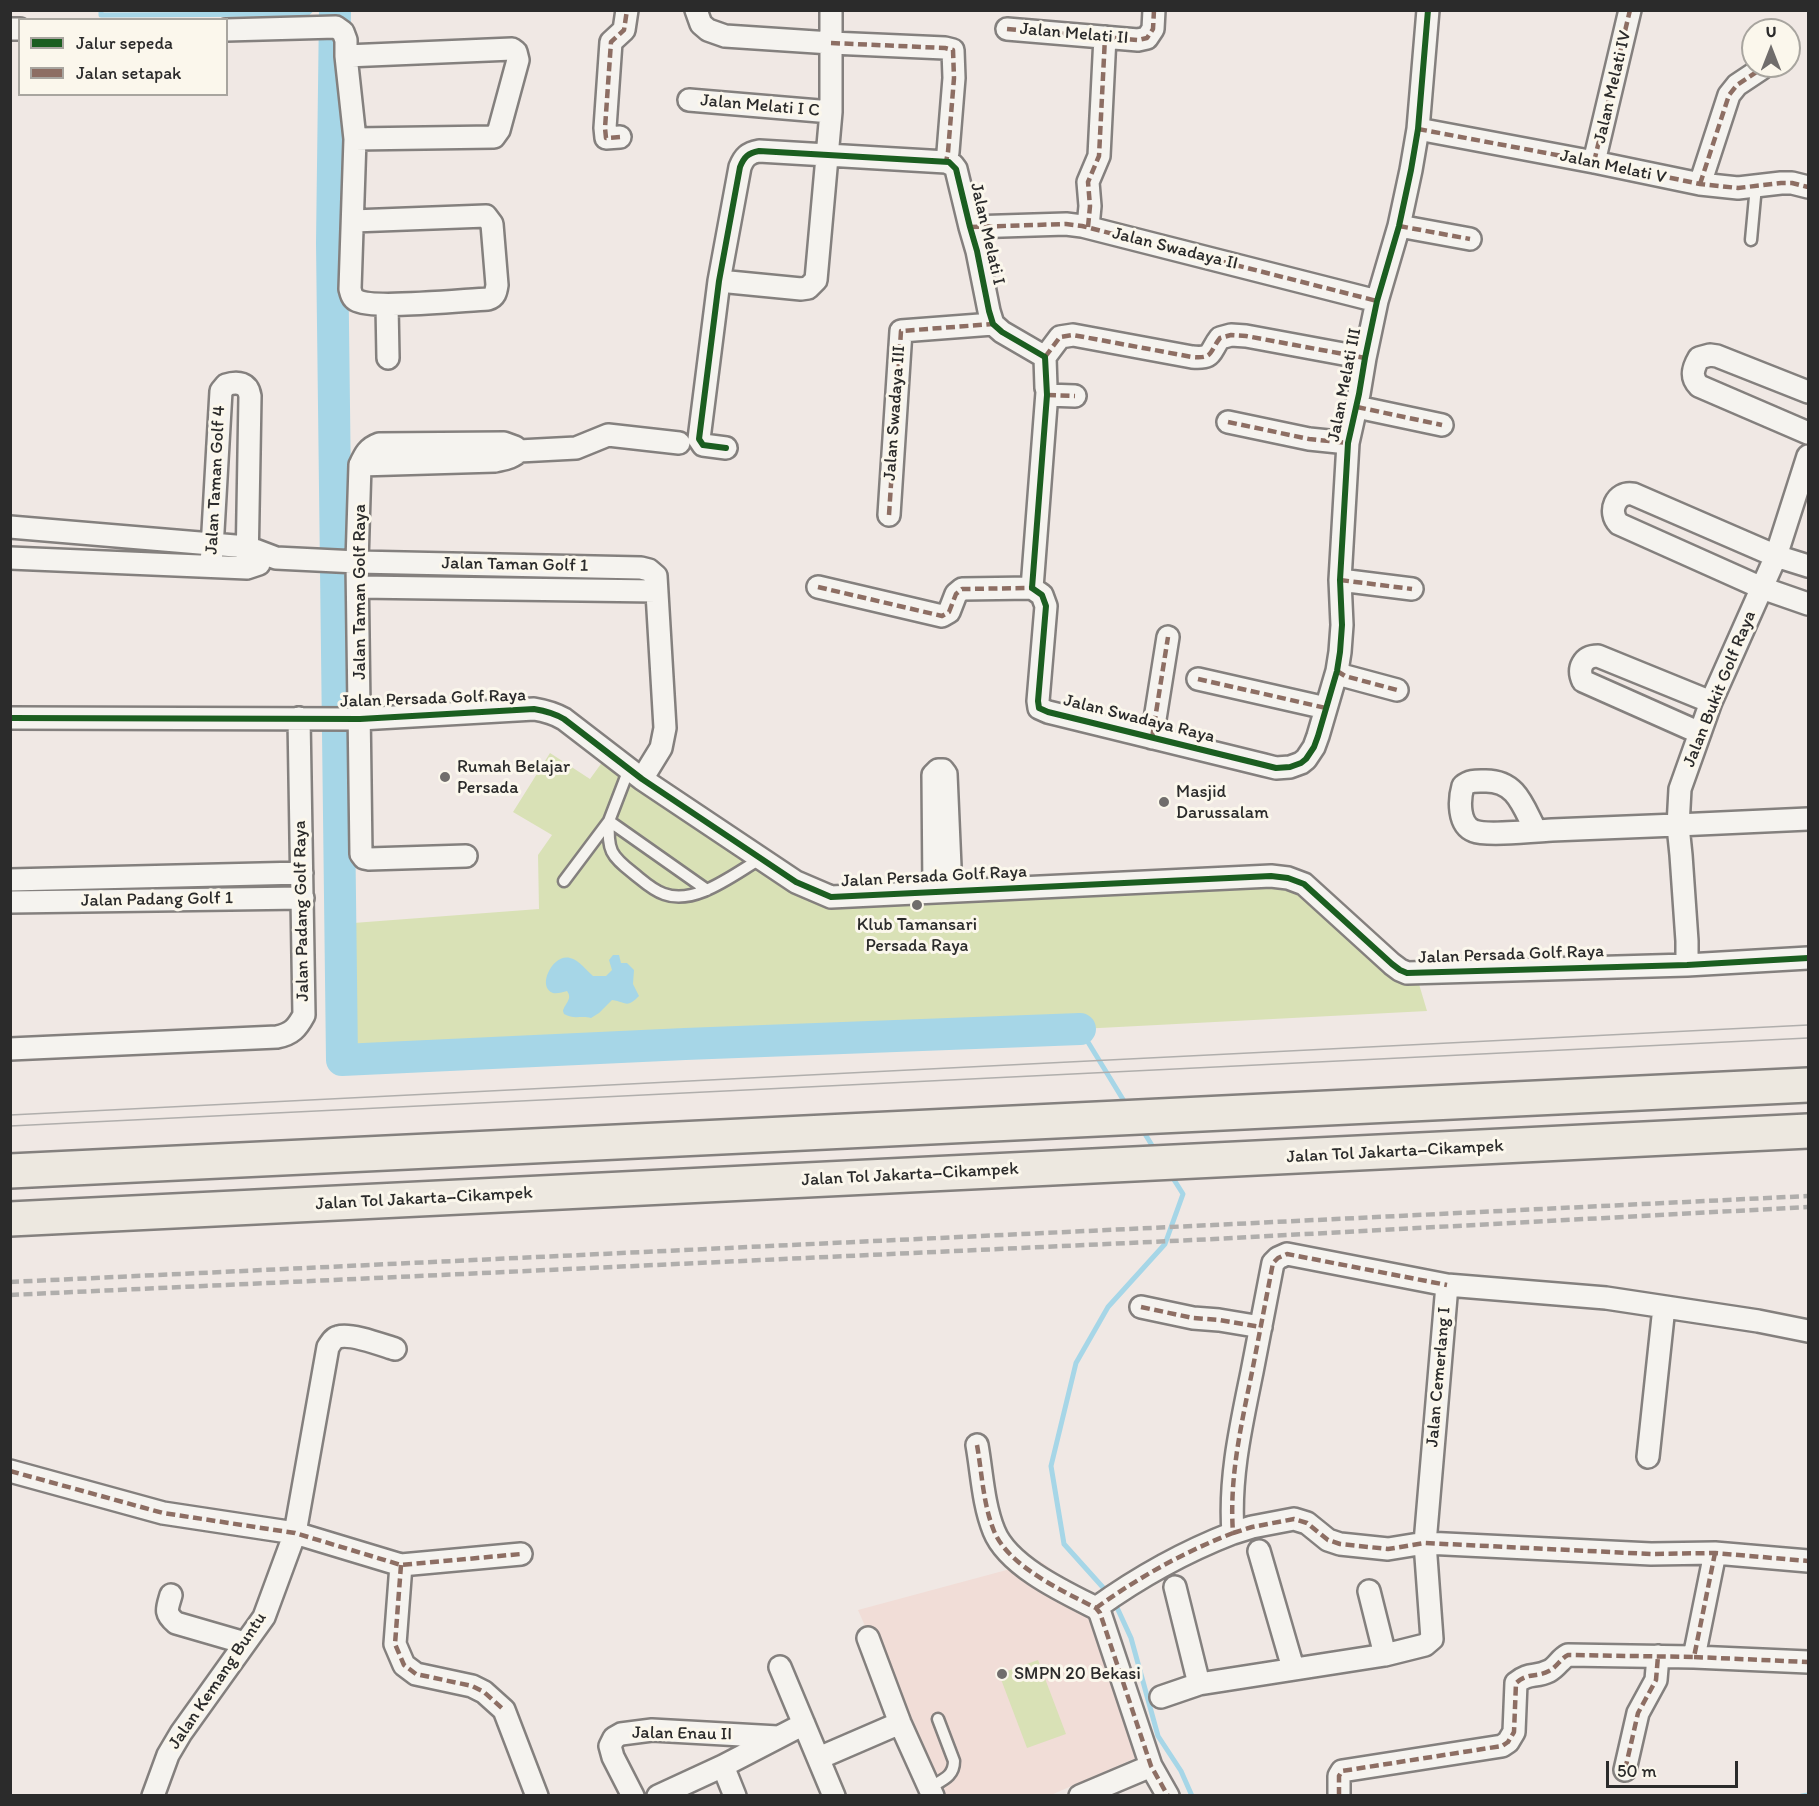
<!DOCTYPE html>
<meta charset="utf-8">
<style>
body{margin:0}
#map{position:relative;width:1819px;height:1806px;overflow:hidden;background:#f0e8e4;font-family:Itim,sans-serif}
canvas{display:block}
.frame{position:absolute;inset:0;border:12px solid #2b2b2b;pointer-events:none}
.legend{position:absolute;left:18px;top:18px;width:210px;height:78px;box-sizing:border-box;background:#fbf7ec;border:2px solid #a8a59f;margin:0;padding:8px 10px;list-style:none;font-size:18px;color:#2b2b2b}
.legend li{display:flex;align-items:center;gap:12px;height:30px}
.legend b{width:30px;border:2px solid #a8a59f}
.north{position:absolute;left:1741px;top:18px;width:60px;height:60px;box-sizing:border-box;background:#fbf7ec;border:2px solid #a8a59f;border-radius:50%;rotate:0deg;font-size:16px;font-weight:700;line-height:24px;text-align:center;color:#2b2b2b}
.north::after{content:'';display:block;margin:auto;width:21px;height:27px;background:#706d6c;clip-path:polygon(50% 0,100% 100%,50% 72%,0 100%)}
.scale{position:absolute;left:1606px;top:1761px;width:132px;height:27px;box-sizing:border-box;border:3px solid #2b2b2b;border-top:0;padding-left:8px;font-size:18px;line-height:21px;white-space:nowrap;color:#2b2b2b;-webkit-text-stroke:4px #fbf7ec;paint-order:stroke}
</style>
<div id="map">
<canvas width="1819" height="1806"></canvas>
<div class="frame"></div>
<ul class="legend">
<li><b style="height:8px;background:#1b5e20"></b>Jalur sepeda</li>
<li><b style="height:8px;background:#8d6e63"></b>Jalan setapak</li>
</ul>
<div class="north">U</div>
<div class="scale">50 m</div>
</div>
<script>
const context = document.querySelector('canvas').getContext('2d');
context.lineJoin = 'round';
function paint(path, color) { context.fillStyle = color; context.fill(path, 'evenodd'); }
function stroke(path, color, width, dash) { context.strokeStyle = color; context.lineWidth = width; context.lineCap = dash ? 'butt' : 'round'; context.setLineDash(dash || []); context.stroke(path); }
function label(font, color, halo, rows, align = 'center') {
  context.font = font + ' Itim,sans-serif'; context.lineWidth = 6; context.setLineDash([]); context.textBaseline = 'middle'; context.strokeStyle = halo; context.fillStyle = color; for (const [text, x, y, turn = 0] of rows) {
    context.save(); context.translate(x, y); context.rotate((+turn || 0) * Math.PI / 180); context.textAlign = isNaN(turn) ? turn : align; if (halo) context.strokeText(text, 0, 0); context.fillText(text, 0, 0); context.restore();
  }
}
paint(new Path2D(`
 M1040 1561 1090 1596 1147 1753 1051 1795H939L858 1610Z`), '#f1ddd7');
paint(new Path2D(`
 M611 750 818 901 1295 880 1416 974 1427 1011 1080 1029 685 1044 342 1060 340 924 539 909 538 855 552 835 513 812 550 753 590 779Z
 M1038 1660 1066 1734 1027 1748 999 1674Z`), '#d9e1b6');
paint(new Path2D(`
 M613 955H619L621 963H627L634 970 633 984 639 996C626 1009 627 1002 612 1000L599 1013 591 1018C582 1015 574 1020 564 1014L563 1011C565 1003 573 999 567 991 563 992 557 994 553 993 536 987 553 953 570 958 579 960 586 970 593 976H606L612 970 609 960Z`), '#a6d6e7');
stroke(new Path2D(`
 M101 10V15L307 14 311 10
 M1080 1029 1127 1106
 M1142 1129 1156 1152
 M1108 1593 1064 1544 1051 1466 1076 1363 1108 1307 1165 1244 1183 1194 1171 1175
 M1114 1601 1131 1638 1158 1736 1181 1771 1192 1796
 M1802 1796 1808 1795`), '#a6d6e7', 5);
stroke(new Path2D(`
 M335 10 332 243 342 1060 685 1044 1080 1029`), '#a6d6e7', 32);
const service = new Path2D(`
 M1751 240 1756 186
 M609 821C607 850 611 856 633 873 642 880 652 890 664 894 696 906 735 873 762 858
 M609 821 707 890
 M564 881 609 821 629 769
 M929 1788C942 1780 954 1777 954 1761L938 1719`);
const minor = new Path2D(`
 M696 10 701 24 708 30 725 36 831 43 945 48 953 50 954 78 948 152 946 162
 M10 29H20
 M1007 29 1138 40 1147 38 1153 29 1154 10
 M226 30 336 27 343 32 346 40V56L355 139 350 289C351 293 352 298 356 300 372 310 464 300 488 299 495 297 496 292 497 285L492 224 486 216 353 221
 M346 56 512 49 516 52 518 60 499 130 494 137 355 139
 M689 100 831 112
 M1418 129 1594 162 1700 184 1738 188 1781 183H1792L1808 187
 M620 137 606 138 605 128 611 42 624 30 627 10
 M1594 162 1630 10
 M1700 184 1729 95 1737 85 1761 69
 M1399 226 1470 239
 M970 227 1066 224 1082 226 1377 301
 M1088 227 1090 206 1088 182 1099 156 1105 37
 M719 281 801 289 808 288 816 280 831 112V10
 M387 305 388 358
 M1045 357 1060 337 1073 335 1192 357C1214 359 1209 352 1220 338L1231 335 1246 336 1365 358
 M1047 392 1032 588 1042 595 1046 606 1038 701 1039 708 1048 712 1264 765 1276 768 1290 767 1301 763 1306 759 1314 747 1318 736 1337 671 1340 652 1342 625 1340 580 1348 443 1359 394 1365 358 1377 301 1399 226 1411 170 1418 129 1428 10
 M1808 392 1717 356 1710 355 1699 358C1693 368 1690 377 1699 386L1808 433
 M1047 395 1075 396
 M1357 407 1442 425
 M1228 422 1309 439 1348 443
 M726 448 703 445 699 439 719 281 740 167C744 157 748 153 759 151L946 162 953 165 956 169 970 227 977 251 989 311 993 324 1002 332 1045 357 1046 388
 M519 451 515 447 504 443 379 444C368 448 365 454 360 465L495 461C503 459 513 458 519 451L576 448 608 435 679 443
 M360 465 357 562 361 854 364 858 369 859 466 856
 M889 515 901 331 993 324
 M10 527 247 547 276 558 357 562 641 568 649 570 656 576 665 728 661 748 642 779
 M10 558 247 568 259 564
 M211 566 221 391 226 385C238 381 248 383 250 396L247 568
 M1808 566 1776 556 1633 494C1616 491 1607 512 1619 524L1762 588 1808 604
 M1340 580 1412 589
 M358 587 656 591
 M818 587 942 616 949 612 956 594 962 589 1032 588
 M1337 671 1345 676 1397 690
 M1198 679 1326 708
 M10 718 360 719 534 709C546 711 554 713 564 719L642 779 796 882 831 897 1271 876 1288 878 1304 884 1392 964 1400 970 1407 973 1687 965 1808 958
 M1700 733 1583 681C1577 668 1583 656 1598 656L1711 702
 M1152 738 1168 637
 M1536 831C1523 807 1517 781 1486 781 1477 781 1470 780 1463 786 1459 800 1458 825 1474 831 1486 836 1536 831 1552 830 1637 827 1723 823 1808 819
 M10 880 302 873
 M934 891 933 775 938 770H943L946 774 951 890
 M10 902 303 898
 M1687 965V941L1681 855 1678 826 1680 789 1711 702 1776 556 1808 456
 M10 1049 277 1037C292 1034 297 1028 304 1015L299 718
 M1141 1307 1193 1318 1219 1320 1261 1327
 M977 1445C982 1473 983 1504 994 1531 1008 1566 1064 1592 1096 1608L1100 1613 1151 1766 1168 1796
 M1648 1457 1664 1307
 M10 1471 163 1513 295 1533 401 1565 521 1554
 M1233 1533 1252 1527 1294 1519 1307 1523 1328 1540 1340 1544 1388 1549 1425 1543 1651 1554 1715 1553 1808 1561
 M1259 1551 1293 1668
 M401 1565 395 1644 404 1665 416 1674 472 1686 484 1692 504 1710 537 1796
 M1175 1587 1199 1684
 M1369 1591 1385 1655
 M171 1595C167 1609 164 1613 176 1623L245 1643
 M1096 1608C1139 1577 1184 1552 1233 1533 1229 1478 1241 1426 1252 1372 1259 1336 1266 1299 1273 1263L1278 1258 1287 1254 1447 1285 1606 1298 1758 1321 1808 1331
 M868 1638 900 1723 933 1796
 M1694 1657 1808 1662
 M780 1667 834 1796
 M1161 1697 1199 1684 1385 1655 1425 1645 1432 1639 1425 1543 1447 1285
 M819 1758 900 1723
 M723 1766 735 1796
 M1625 1770 1638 1713 1656 1680 1658 1656
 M153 1796 168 1755 181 1733 264 1617 295 1533 328 1347C331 1343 333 1338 338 1337 351 1333 382 1345 395 1349
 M633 1796 613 1757 610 1746 614 1738 621 1734 652 1730 778 1737
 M658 1796 723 1766 804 1724
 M1080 1796 1151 1766
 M1339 1796V1776L1342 1771 1502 1746 1508 1742 1514 1732 1516 1683C1529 1672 1535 1678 1549 1671 1557 1667 1560 1659 1568 1655L1694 1657 1715 1553`);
const motorway = new Path2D(`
 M10 1171 1808 1085
 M10 1219 1808 1131`);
stroke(service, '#84807e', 15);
stroke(minor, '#84807e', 26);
stroke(motorway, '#84807e', 38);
stroke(service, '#f5f3ef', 10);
stroke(minor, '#f5f3ef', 21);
stroke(motorway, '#ede8e0', 33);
stroke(new Path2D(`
 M10 1115 1808 1025
 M10 1126 1808 1038`), '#b0aeac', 1.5);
stroke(new Path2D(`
 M10 1282 1213 1225 1808 1196
 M10 1295 1214 1239 1808 1207`), '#b0aeac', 4.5, [9, 4.5]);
stroke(new Path2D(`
 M1007 29 1138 40 1147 38 1153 29 1154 10
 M831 43 945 48 953 50 954 78 948 152 946 162
 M1418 129 1594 162 1700 184 1738 188 1781 183H1792L1808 187
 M620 137 606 138 605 128 611 42 624 30 627 10
 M1594 162 1630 10
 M1700 184 1729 95 1737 85 1761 69
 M1399 226 1470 239
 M970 227 1066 224 1082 226 1377 301
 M1088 227 1090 206 1088 182 1099 156 1105 37
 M1045 357 1060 337 1073 335 1192 357C1214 359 1209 352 1220 338L1231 335 1246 336 1365 358
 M1047 395 1075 396
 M1357 407 1442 425
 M1228 422 1309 439 1348 443
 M889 515 901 331 993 324
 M1340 580 1412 589
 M818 587 942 616 949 612 956 594 962 589 1032 588
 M1337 671 1345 676 1397 690
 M1198 679 1326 708
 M1152 738 1168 637
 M1141 1307 1193 1318 1219 1320 1261 1327
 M977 1445C982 1473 983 1504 994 1531 1008 1566 1064 1592 1096 1608L1100 1613 1151 1766 1168 1796
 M10 1471 163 1513 295 1533 401 1565 521 1554
 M1233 1533 1252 1527 1294 1519 1307 1523 1328 1540 1340 1544 1388 1549 1425 1543 1651 1554 1715 1553 1808 1561
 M401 1565 395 1644 404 1665 416 1674 472 1686 484 1692 504 1710
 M1096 1608C1139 1577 1184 1552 1233 1533 1229 1478 1241 1426 1252 1372 1259 1336 1266 1299 1273 1263L1278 1258 1287 1254 1447 1285
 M1694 1657 1808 1662
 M1625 1770 1638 1713 1656 1680 1658 1656
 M1339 1796V1776L1342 1771 1502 1746 1508 1742 1514 1732 1516 1683C1529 1672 1535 1678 1549 1671 1557 1667 1560 1659 1568 1655L1694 1657 1715 1553`), '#8d6e63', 4.5, [9, 4.5]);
stroke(new Path2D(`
 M726 448 703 445 699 439 719 281 740 167C744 157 748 153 759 151L949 162 956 169 970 227 977 251 989 311 993 324 1002 332 1045 357 1047 395 1032 588 1042 595 1046 606 1038 701 1039 708 1048 712 1264 765 1276 768 1290 767 1301 763 1306 759 1314 747 1318 736 1337 671 1340 652 1342 625 1340 580 1348 443 1359 394 1365 358 1377 301 1399 226 1411 170 1418 129 1428 10
 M10 718 360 719 534 709C546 711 554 713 564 719L642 779 796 882 831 897 1271 876 1288 878 1304 884 1392 964 1400 970 1407 973 1687 965 1808 958`), '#1b5e20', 6);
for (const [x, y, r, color] of [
 [445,777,6,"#706d6c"],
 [1164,802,6,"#706d6c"],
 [917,905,6,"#706d6c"],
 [1002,1674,6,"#706d6c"]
]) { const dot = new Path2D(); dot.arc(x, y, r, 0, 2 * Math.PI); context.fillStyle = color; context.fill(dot); stroke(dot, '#fbf7ec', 2); }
label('18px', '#2b2b2b', '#fbf7ec', [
 ["Jalan Melati II",1074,34,5],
 ["Jalan Melati IV",1613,87,-77],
 ["Jalan Melati I C",760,106,5],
 ["Jalan Melati V",1613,167,12],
 ["Jalan Melati I",987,234,77],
 ["Jalan Swadaya II",1175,249,14],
 ["Jalan Melati III",1345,385,-79],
 ["Jalan Swadaya III",895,413,-86],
 ["Jalan Taman Golf 4",216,480,-87],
 ["Jalan Taman Golf 1",515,565,1],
 ["Jalan Taman Golf Raya",360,592,-90],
 ["Jalan Bukit Golf Raya",1720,689,-68],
 ["Jalan Persada Golf Raya",433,699,-2],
 ["Jalan Swadaya Raya",1139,719,14],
 ["Jalan Persada Golf Raya",934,877,-3],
 ["Jalan Padang Golf 1",157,900,-1],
 ["Jalan Padang Golf Raya",302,911,-91],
 ["Jalan Persada Golf Raya",1511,955,-2],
 ["Jalan Tol Jakarta–Cikampek",1395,1152,-3],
 ["Jalan Tol Jakarta–Cikampek",910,1175,-3],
 ["Jalan Tol Jakarta–Cikampek",424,1199,-3],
 ["Jalan Cemerlang I",1439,1377,-85],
 ["Jalan Kemang Buntu",218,1681,-56],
 ["Jalan Enau II",682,1734,1]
]);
label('18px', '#2b2b2b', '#fbf7ec', [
 ["Rumah Belajar",457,767],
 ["Persada",457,788],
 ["Masjid",1176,792],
 ["Darussalam",1176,813],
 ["Klub Tamansari",917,925,"center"],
 ["Persada Raya",917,946,"center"],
 ["SMPN 20 Bekasi",1014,1674]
], 'left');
</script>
